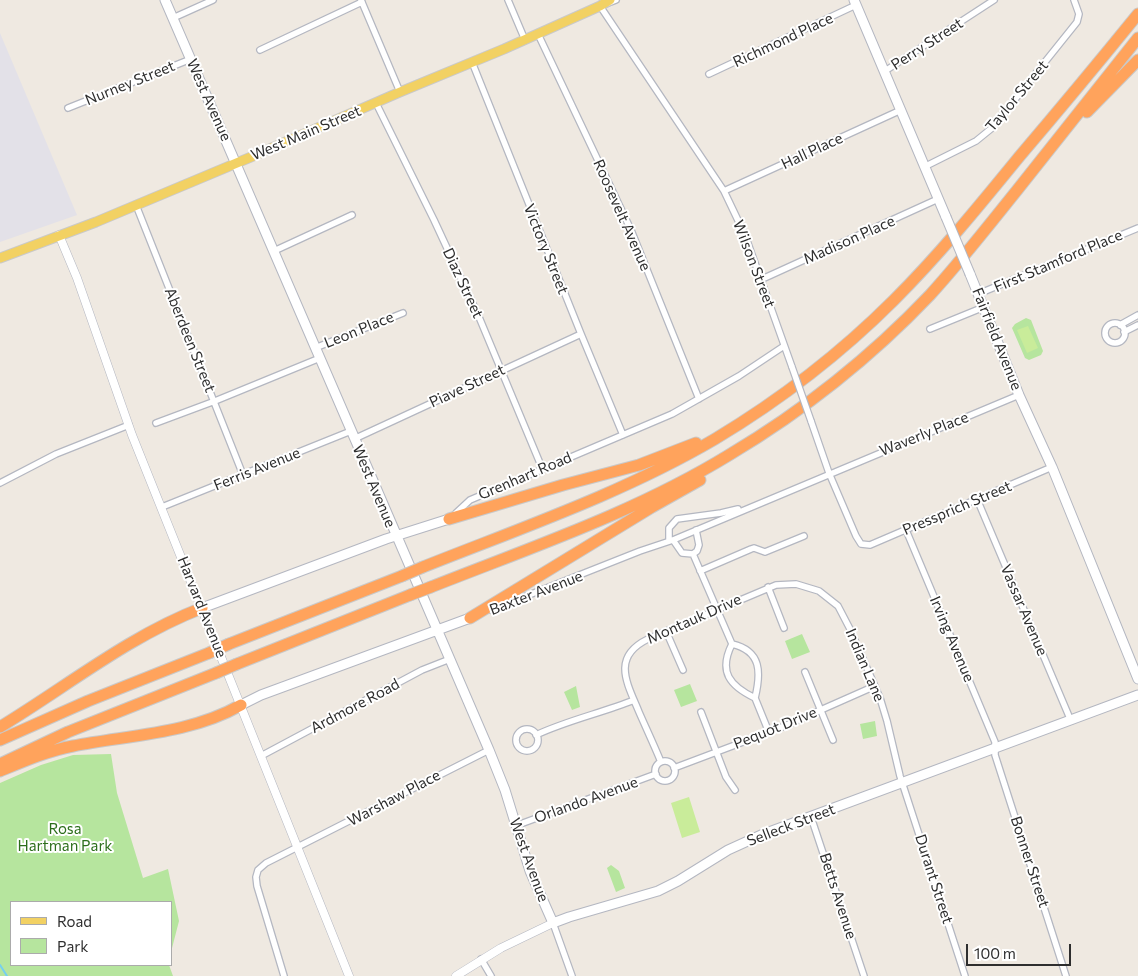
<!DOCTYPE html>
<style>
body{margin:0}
#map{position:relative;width:1138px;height:976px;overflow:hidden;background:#efe9e1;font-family:Commissioner,sans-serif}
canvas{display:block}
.legend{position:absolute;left:10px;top:901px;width:162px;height:65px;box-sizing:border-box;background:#fff;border:1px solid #ababab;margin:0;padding:6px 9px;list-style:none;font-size:15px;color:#2e2e2e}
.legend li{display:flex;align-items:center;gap:10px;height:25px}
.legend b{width:25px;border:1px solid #ababab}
.scale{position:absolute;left:966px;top:944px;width:105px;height:22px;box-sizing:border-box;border:2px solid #2e2e2e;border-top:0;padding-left:6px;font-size:15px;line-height:18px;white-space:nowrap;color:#2e2e2e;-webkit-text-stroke:4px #fff;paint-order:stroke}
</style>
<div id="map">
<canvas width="1138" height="976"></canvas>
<ul class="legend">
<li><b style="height:6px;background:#f2d163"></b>Road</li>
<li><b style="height:14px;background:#b6e59e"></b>Park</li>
</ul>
<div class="scale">100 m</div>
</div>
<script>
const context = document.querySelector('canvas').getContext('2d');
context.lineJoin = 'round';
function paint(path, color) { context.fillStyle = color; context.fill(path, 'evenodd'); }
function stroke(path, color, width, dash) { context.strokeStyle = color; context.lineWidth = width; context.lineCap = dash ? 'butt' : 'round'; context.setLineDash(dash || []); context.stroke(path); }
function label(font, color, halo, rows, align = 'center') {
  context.font = font + ' Commissioner,sans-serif'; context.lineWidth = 4; context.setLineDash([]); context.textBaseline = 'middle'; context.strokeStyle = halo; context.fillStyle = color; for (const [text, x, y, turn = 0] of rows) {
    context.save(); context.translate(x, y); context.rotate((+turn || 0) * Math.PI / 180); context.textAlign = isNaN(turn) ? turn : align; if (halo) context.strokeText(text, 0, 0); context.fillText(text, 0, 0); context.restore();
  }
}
paint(new Path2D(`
 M0 33 77 215 0 242Z`), '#e3e1e8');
paint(new Path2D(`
 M1026 318 1031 320 1043 351 1041 355 1029 360 1025 358 1012 328 1015 324Z
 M802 634 810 652 792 659 785 641Z
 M690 684 697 701 681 707 674 690Z
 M576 686 580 707 572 710 564 692Z
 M875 721 877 736 863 739 860 724Z
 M111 754 117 793 143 878 168 869 179 921 171 952V902H11V965H169L173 976H0V783L41 765 73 755Z
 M611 865 619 871 625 888 616 892 607 868Z`), '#b6e59e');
paint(new Path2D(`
 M1028 326 1038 348 1027 353 1017 330Z
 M689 797 700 832 682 838 671 803Z`), '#c9ec9a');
stroke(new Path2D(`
 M0 965 7 976`), '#75cff0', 2);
const minor = new Path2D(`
 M361 0 400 92
 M508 0 525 40
 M616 0 600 6 724 191 745 235 792 367
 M173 18 213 0
 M538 34 631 230 699 399
 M260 50 362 2
 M472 62 581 334 623 435
 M885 71 994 0
 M709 74 856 5
 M376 103 434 220 479 317 542 468
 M68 108 191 59
 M924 167 976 141 992 128 1077 22 1079 14 1074 0
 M724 191 901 110
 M136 205 243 475
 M274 251 352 215
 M760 280 938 199
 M978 294 1138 228
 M1105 333a10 10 0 1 1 20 0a10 10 0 1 1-20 0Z
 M1120 325 1138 315
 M930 329 984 307
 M1124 332 1138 325
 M315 348 403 313
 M811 421 829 473 856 536 861 544 870 545 1052 467
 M156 423 215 401 320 358
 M354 439 581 334
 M0 483 56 454 129 425
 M977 499 1071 721
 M162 507 351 431
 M456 513 470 500 672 414 739 376 784 346
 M906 530 995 742V755L1066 976
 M673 540 682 553 693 554 697 551 699 545 696 530
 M669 541V528L677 519 721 513 738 509
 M693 554 732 644
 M700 571 751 549 754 548 765 552 804 536
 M768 587 784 628
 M491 610 640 551 673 540 1019 395
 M666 631 683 670
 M732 644C718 672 730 686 755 698
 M732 644C762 651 761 673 755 698
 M805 672 833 740
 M755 698 768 730
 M701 712 726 777 735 790
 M516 740a11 11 0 1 1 22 0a11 11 0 1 1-22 0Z
 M536 735C568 720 602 713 634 700
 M261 756 422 670 450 659
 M655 771a10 10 0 1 1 20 0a10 10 0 1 1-20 0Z
 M661 762C654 745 646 728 639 712 627 683 611 657 648 639L776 585 796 584 819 591 838 606 850 629 880 698 887 721 900 776 965 976
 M674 768 759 736 768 730 780 728 875 686
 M811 817 864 976
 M515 826 656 774
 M553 923 572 976
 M481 959 491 976
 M284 976 257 886 256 877 258 870 266 863 489 750`);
const tertiary = new Path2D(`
 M59 235 77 278 132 435 349 976
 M456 976 501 948 553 923`);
const secondary = new Path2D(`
 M165 0C274 249 381 500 489 750L505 790 530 871 553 923 569 917 658 891 678 881 728 850 761 835 1138 695
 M854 0 946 217
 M970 274 1019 395 1052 467 1138 679
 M202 608 386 539 449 519
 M241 705 261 695 470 618`);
const primary = new Path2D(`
 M0 258 96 222 251 157 400 92 504 49 600 6 610 0`);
const motorway = new Path2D(`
 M1087 112 1138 60
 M449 519 563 485 639 465 696 443
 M423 567C521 528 623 493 715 439 780 400 841 353 894 300 939 255 979 206 1019 157 1059 110 1099 62 1138 14
 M431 587C532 547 636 512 729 455 803 411 871 357 930 295 961 261 989 225 1018 189 1058 138 1098 88 1138 38
 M470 618 652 507 700 480
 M229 644 402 576
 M237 664 410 595
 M0 727C66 687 129 636 202 608
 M0 740 88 701 209 653
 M0 764 68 732 216 673
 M0 771C24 761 47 751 73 746 129 735 190 734 241 705`);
stroke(minor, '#b4b7c1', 8);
stroke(tertiary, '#b4b7c1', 9);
stroke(secondary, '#b4b7c1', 11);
stroke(primary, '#c9c9c9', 11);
stroke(motorway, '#c9c9c9', 13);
stroke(minor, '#fff', 5.5);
stroke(tertiary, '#fff', 8);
stroke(secondary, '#fff', 9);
stroke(primary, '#f2d163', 9);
stroke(motorway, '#ffa35c', 11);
const minorBridge = new Path2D(`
 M792 367 811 421`);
const secondaryBridge = new Path2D(`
 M946 217 970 274`);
const motorwayBridge = new Path2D(`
 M402 576 423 567
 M410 595 431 587
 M209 653 229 644
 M216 673 237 664`);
stroke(minorBridge, '#b4b7c1', 8, []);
stroke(secondaryBridge, '#b4b7c1', 11, []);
stroke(motorwayBridge, '#c9c9c9', 13, []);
stroke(minorBridge, '#fff', 5.5);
stroke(secondaryBridge, '#fff', 9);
stroke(motorwayBridge, '#ffa35c', 11);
label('15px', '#2e2e2e', '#fff', [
 ["Richmond Place",783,40,-25],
 ["Perry Street",927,44,-33],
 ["Nurney Street",130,83,-22],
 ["Taylor Street",1017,96,-50],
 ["West Avenue",209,100,66],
 ["West Main Street",306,133,-23],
 ["Hall Place",812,151,-25],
 ["Roosevelt Avenue",622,215,66],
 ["Madison Place",849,240,-24],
 ["Victory Street",546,249,68],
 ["First Stamford Place",1058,261,-23],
 ["Wilson Street",754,264,69],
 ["Diaz Street",463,283,65],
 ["Leon Place",359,330,-22],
 ["Fairfield Avenue",997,339,68],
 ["Aberdeen Street",190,340,68],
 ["Piave Street",467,386,-25],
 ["Waverly Place",924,434,-22],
 ["Ferris Avenue",257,469,-22],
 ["Grenhart Road",525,476,-23],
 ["West Avenue",374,486,67],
 ["Pressprich Street",957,508,-23],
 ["Baxter Avenue",536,593,-21],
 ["Harvard Avenue",202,607,68],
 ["Vassar Avenue",1024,610,67],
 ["Montauk Drive",694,619,-24],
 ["Irving Avenue",952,639,67],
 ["Indian Lane",865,665,67],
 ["Ardmore Road",355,706,-28],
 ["Pequot Drive",775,728,-22],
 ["Warshaw Place",394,798,-28],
 ["Orlando Avenue",586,800,-20],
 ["Selleck Street",791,825,-21],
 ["West Avenue",529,860,70],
 ["Bonner Street",1030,862,72],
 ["Durant Street",934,879,72],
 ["Betts Avenue",838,896,72]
]);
label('15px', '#2c6e1b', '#fff', [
 ["Rosa",65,829],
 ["Hartman Park",65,846]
]);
</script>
